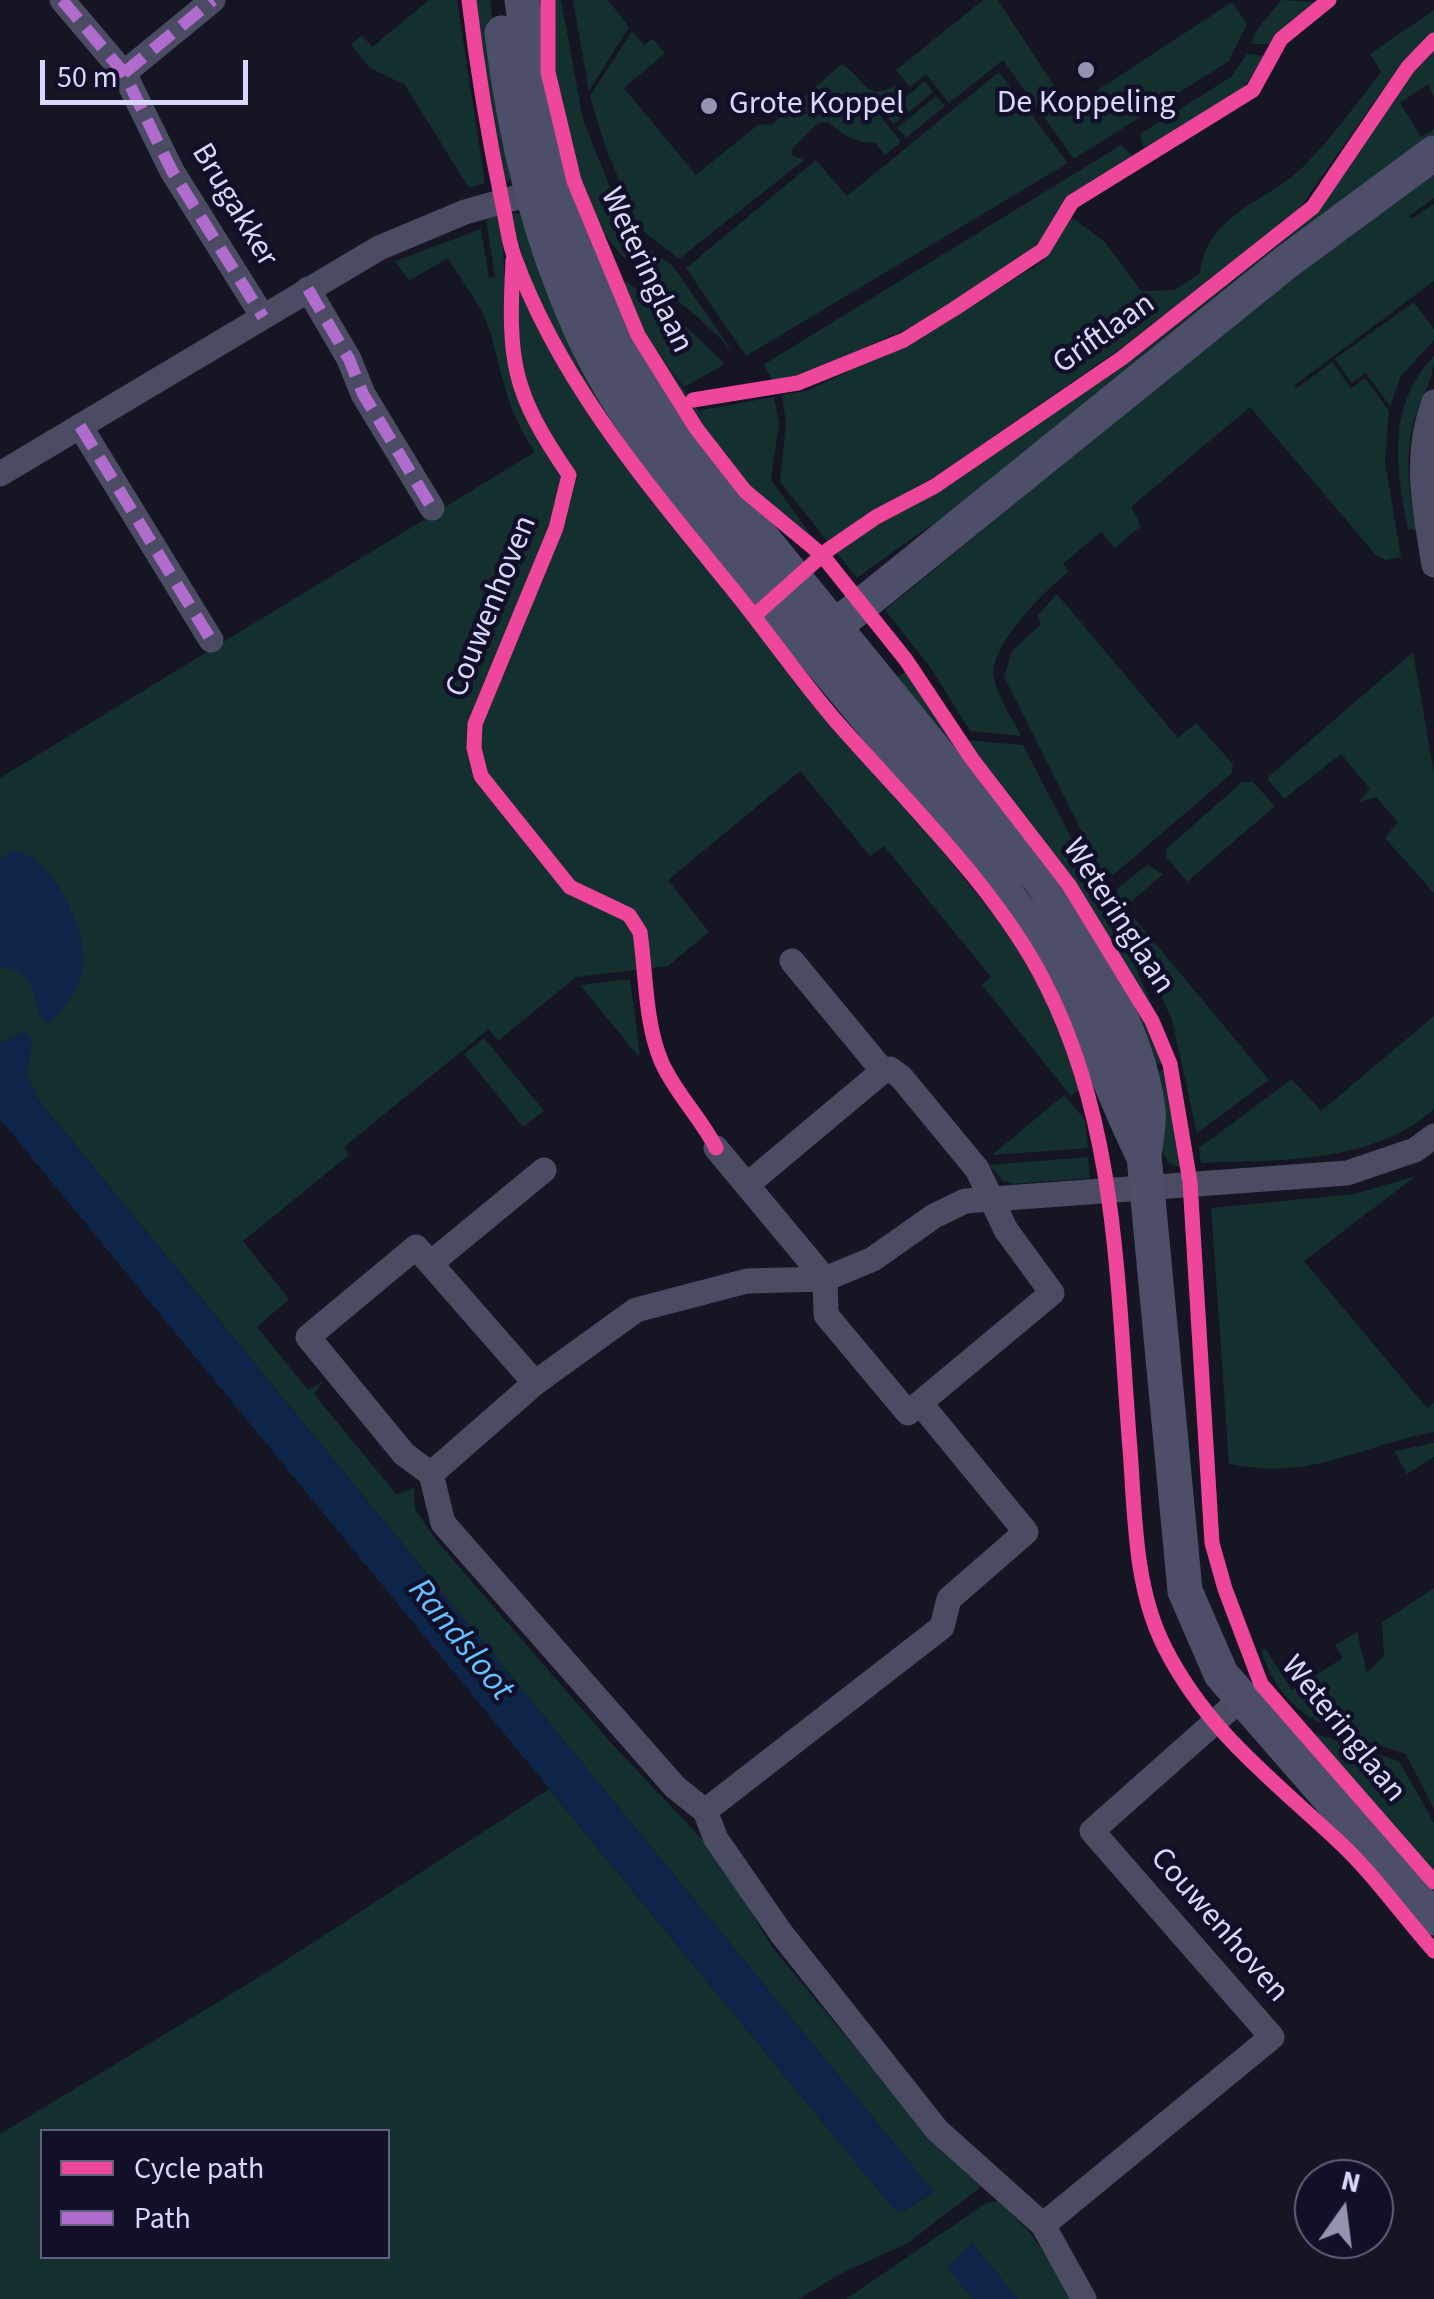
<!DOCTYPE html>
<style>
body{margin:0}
#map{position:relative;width:1434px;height:2299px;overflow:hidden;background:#161523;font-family:"Source Sans 3",sans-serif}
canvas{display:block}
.legend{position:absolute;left:40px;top:2129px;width:350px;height:130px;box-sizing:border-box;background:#120f29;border:2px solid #625f7f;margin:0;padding:12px 18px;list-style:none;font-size:30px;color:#dad7ff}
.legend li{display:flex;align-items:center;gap:20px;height:50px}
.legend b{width:50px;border:2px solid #625f7f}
.north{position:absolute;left:1294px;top:2159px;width:100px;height:100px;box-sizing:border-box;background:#120f29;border:2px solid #625f7f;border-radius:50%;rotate:14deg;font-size:28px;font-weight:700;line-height:40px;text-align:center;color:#dad7ff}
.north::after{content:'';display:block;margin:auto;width:35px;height:45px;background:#9593b2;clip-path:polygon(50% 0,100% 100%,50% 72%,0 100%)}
.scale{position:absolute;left:40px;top:60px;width:208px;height:45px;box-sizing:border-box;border:5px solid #dad7ff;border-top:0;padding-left:12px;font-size:30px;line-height:35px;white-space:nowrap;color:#dad7ff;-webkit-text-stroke:8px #120f29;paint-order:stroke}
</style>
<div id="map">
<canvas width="1434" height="2299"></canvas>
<ul class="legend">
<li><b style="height:12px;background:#ed469a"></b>Cycle path</li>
<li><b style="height:12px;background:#b06ccc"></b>Path</li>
</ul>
<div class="north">N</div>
<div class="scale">50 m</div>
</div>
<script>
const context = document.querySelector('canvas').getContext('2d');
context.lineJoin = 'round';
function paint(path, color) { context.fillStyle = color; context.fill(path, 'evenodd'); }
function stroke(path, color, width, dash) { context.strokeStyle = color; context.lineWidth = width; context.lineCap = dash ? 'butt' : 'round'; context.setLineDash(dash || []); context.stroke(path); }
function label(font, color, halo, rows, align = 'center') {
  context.font = font + ' "Source Sans 3",sans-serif'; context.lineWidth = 9; context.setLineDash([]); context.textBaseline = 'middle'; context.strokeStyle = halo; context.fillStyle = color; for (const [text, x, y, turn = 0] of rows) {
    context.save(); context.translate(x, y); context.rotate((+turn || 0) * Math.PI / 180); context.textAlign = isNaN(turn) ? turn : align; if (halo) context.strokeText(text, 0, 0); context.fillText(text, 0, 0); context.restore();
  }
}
paint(new Path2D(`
 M429 0H457L485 183 469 188 405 85 370 68 351 45 362 35 372 47Z
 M473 0H490L514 176 503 186 489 128Z
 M551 0H561L583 120 624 222 639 242 673 266 735 355C705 317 661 291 626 259 571 208 542 73 551 0Z
 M573 0H608L629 27 589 91Z
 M983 0H998L1069 109 1232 2 1247 24 1229 61 1074 159 1003 60 949 103 926 74 910 87 896 70Z
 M1281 0 1317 2 1272 44H1251L1256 31Z
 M1434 10V32L1403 61 1299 209 1124 346 938 475 870 512 828 542 780 482 786 424 782 395 809 390 905 344 1041 263 1070 216 1105 242 1141 291 1175 290 1200 273C1208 211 1268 203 1306 164 1333 136 1357 103 1381 72L1370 54Z
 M632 31 644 45 653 39 665 53 624 88 696 175 759 124 771 125 842 64C864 77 866 104 895 85L901 93 878 113 901 142 885 155 875 143C853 142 844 136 829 122L818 123 792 149V155L804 160 679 259 639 228 606 149 590 96Z
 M1434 50V97L1428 84 1400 103 1421 137 1434 129V135C1279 246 1137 371 986 486 944 518 899 546 857 578L837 553 875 525 951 484 1142 352 1284 241 1323 205 1404 81Z
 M1247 54 1266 56 1244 87 1144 150 1140 134 1231 77Z
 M999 72 1068 163 746 356 686 268 816 160 847 196Z
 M925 81 933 92 894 124 885 114Z
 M936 96 945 106 906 138 897 128Z
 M1121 145 1133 157 1066 199 1047 235 1032 253 912 327 794 378 774 382 763 365Z
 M1434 173V198L1409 216 1411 219 1434 204V281L1294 386 1297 388 1332 362 1351 388 1365 378 1389 411 1385 462 1401 557 1385 560 1375 554 1250 407 1131 507 1141 526 1115 548 1101 532 1063 564 1069 571C1046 590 988 646 994 678 998 697 1012 718 1021 736L970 731 930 667 885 610 1264 300Z
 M510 213 523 214 752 605 658 492 588 395 529 279Z
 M496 216 503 221 504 276 517 274 574 386 621 456 1015 941 1039 979 1084 1085 1071 1096 982 985 991 977 884 846 870 856 800 771 668 880 709 932 668 966 576 977 498 1041 489 1029 344 1147 349 1155 243 1241 289 1299 257 1327 308 1390 324 1381 314 1394 397 1495 414 1487 415 1509 436 1540 613 1745 718 1856 772 1947 927 2135 981 2187 908 2243 842 2273 799 2299H0V2134L269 1971 549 1789 894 2209 902 2212 934 2192 0 1053V778L535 452C507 411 503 378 491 335 485 309 461 281 448 258L409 281 395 261 481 229 489 278 495 277 486 219ZM42 2132H388V2256H42Z
 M625 281 673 314 725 364 684 387 660 355 703 417 701 410 774 397 779 423 771 480 817 543C799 529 778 517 762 500 735 473 608 312 625 281Z
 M1414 302 1434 329V340L1401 376 1390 406 1366 373 1352 383 1335 359Z
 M1434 356C1434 383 1419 400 1413 425 1404 461 1410 494 1416 530L1408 529C1396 468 1386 405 1434 356Z
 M1057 594 1178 738 1196 723 1233 764 1232 773 1113 875 1102 871 1004 677 1012 651 1041 624 1037 616Z
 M1413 652 1434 773V893L1385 838 1398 822 1376 797 1359 802 1370 789 1341 754 1284 799 1267 778Z
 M908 670 976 772 1086 918 1165 1062 1146 1068 892 681Z
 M965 740 1023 745 1122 935 1166 1038 1088 906Z
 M1242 782H1253L1275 806 1187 882 1167 858 1165 850Z
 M1147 865 1163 874 1125 907 1269 1080 1197 1133 1172 1020 1116 897 1118 888Z
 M630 979 640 1054 638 1056 580 985Z
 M1434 1016V1109C1373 1164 1279 1160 1201 1163L1199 1148 1292 1079 1321 1111Z
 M484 1038 544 1111 523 1127 464 1054Z
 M1167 1069 1184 1170 1168 1162 1162 1151 1148 1075Z
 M1064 1095 1085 1120 1088 1148 992 1155Z
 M1088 1157 1090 1178 1013 1184 1003 1181 989 1165Z
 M1416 1176 1304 1261 1427 1408 1434 1403V1432C1355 1447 1313 1481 1229 1464L1211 1208 1354 1194Z
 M1434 1443V1457L1407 1474 1394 1451Z
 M1434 1588V1809L1406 1754C1340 1732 1286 1725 1261 1651L1265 1648 1292 1690 1343 1658 1335 1645 1357 1632 1367 1673 1384 1656 1382 1622Z
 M1310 1732 1399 1761 1434 1823V1872Z
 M999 2201 1032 2235 1074 2299H1018L972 2243 948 2268 973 2299H846L986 2203Z`), '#132f2e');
paint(new Path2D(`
 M12 851C53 852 90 935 83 971 79 992 63 1008 49 1024L41 1018C32 991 34 970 0 967V859Z
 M25 1031 33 1041 26 1072 39 1101 934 2192 902 2212 894 2209 0 1119V1043Z
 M972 2243 1018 2299H973L948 2268Z`), '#0c2548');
stroke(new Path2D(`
 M62 0 124 73 172 171 263 317
 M124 73 213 0
 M308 289 349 359 363 394 432 508
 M1434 402C1413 458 1425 508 1434 565
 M80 426 211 640
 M0 474 379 248 465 212 547 189
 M716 1148 825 1279 826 1315 908 1413 1052 1293 1006 1230 977 1169 901 1077 890 1069 883 1071 792 961
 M748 1184 883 1071
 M431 1263 544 1170
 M535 1383 416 1247 308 1337 404 1454 431 1474 443 1523 675 1787 705 1811 716 1839 781 1933 937 2130 1043 2225 1084 2299
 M431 1474 535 1383 636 1310 747 1281 825 1279 873 1259 934 1216 965 1201 1347 1173 1415 1150 1434 1136
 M705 1811 942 1627 949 1599 1026 1532 920 1403
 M1043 2225 1272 2037 1092 1831 1242 1698`), '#4b4b64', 25);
stroke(new Path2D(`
 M522 0C541 156 580 279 661 413L1040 880C1085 947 1138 1028 1148 1110 1150 1124 1145 1142 1144 1156L1185 1591 1221 1674 1434 1918
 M502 33C514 134 539 237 581 330 618 411 674 480 728 549 833 682 954 810 1046 952 1089 1016 1109 1087 1143 1155
 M817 641 1285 263 1434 153`), '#4d4e6a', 35);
stroke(new Path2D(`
 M62 0 124 73 172 171 263 317
 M124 73 213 0
 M308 289 349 359 363 394 432 508
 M80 426 211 640`), '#b06ccc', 12, [25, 12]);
stroke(new Path2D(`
 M469 0C477 68 488 134 502 201 506 219 508 239 514 256 559 381 648 485 730 586 766 630 798 677 835 720 904 799 999 890 1046 985 1119 1129 1117 1291 1130 1449 1135 1514 1134 1588 1165 1648 1207 1731 1272 1779 1337 1840 1373 1873 1402 1915 1434 1951
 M548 0V72L574 181 638 335 696 428 745 491 822 555 906 660 972 759 1069 885 1152 1021 1170 1064 1190 1182 1212 1543 1225 1589 1261 1684 1434 1882
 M513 260C508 361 511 391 569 475L556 528 475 724 474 748 481 776 570 887 629 915 640 932C646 973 645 1025 662 1063 676 1094 701 1118 716 1148
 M693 400 798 383 904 340 954 309 1043 250 1072 202 1253 90 1281 39 1329 0
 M754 616 828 550 876 517 935 486 1122 358 1313 207 1408 67 1434 40`), '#ed469a', 15);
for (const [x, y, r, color] of [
 [1086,70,10,"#9593b2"],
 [709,106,10,"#9593b2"]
]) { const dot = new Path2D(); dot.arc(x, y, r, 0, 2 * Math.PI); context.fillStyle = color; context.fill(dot); stroke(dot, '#120f29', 4); }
label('32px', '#dad7ff', '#120f29', [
 ["De Koppeling",1086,105],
 ["Grote Koppel",729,106,"left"]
]);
label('32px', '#dad7ff', '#120f29', [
 ["Brugakker",233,206,59],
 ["Weteringlaan",645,271,65],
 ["Griftlaan",1105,335,-35],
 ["Couwenhoven",493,607,-68],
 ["Weteringlaan",1117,917,57],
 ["Weteringlaan",1342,1730,51],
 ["Couwenhoven",1218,1926,49]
]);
label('italic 35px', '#65c1ff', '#120f29', [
 ["Randsloot",459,1641,51]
]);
</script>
